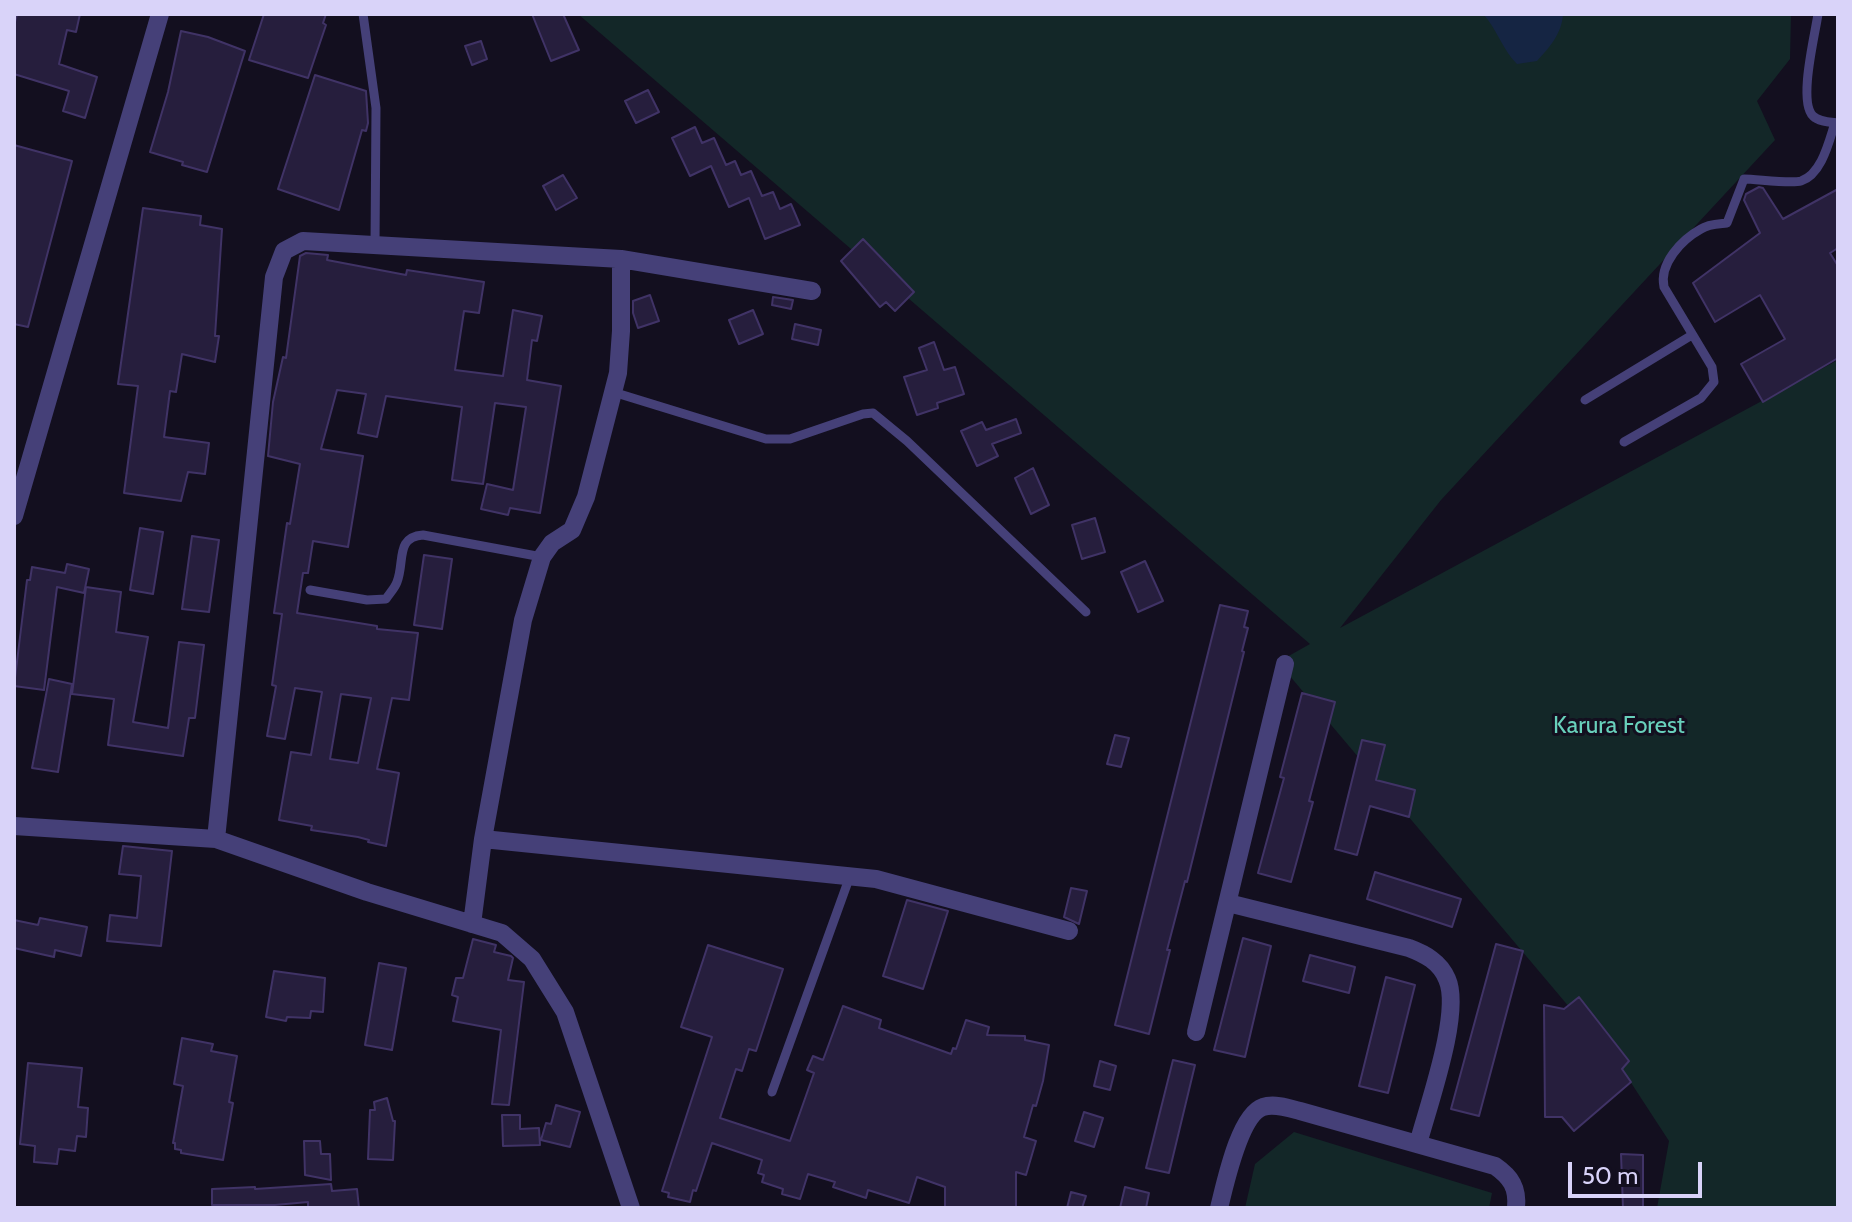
<!DOCTYPE html>
<style>
body{margin:0}
#map{position:relative;width:1852px;height:1222px;overflow:hidden;background:#130f1f;font-family:Cabin,sans-serif}
canvas{display:block}
.frame{position:absolute;inset:0;border:16px solid #d9d3f9;pointer-events:none}
.scale{position:absolute;left:1568px;top:1162px;width:134px;height:36px;box-sizing:border-box;border:4px solid #d9d3f9;border-top:0;padding-left:10px;font-size:24px;line-height:28px;white-space:nowrap;color:#d9d3f9;-webkit-text-stroke:6px #130f1f;paint-order:stroke}
</style>
<div id="map">
<canvas width="1852" height="1222"></canvas>
<div class="frame"></div>
<div class="scale">50 m</div>
</div>
<script>
const context = document.querySelector('canvas').getContext('2d');
context.lineJoin = 'round';
function paint(path, color) { context.fillStyle = color; context.fill(path, 'evenodd'); }
function stroke(path, color, width, dash) { context.strokeStyle = color; context.lineWidth = width; context.lineCap = dash ? 'butt' : 'round'; context.setLineDash(dash || []); context.stroke(path); }
function label(font, color, halo, rows, align = 'center') {
  context.font = font + ' Cabin,sans-serif'; context.lineWidth = 6; context.setLineDash([]); context.textBaseline = 'middle'; context.strokeStyle = halo; context.fillStyle = color; for (const [text, x, y, turn = 0] of rows) {
    context.save(); context.translate(x, y); context.rotate((+turn || 0) * Math.PI / 180); context.textAlign = isNaN(turn) ? turn : align; if (halo) context.strokeText(text, 0, 0); context.fillText(text, 0, 0); context.restore();
  }
}
paint(new Path2D(`
 M578 14H1791L1790 59 1757 101 1775 140 1441 500 1340 628 1838 360V1208H1657L1669 1141 1624 1072 1278 662 1310 644Z
 M1294 1132 1492 1193 1489 1208H1245L1255 1164Z`), '#132728');
paint(new Path2D(`
 M1483 14H1563C1562 33 1550 47 1537 61L1517 64C1502 49 1497 29 1483 14Z`), '#152543');
const building = new Path2D(`
 M17 14H80L76 32 67 30 59 64 97 77 85 118 63 111 69 91 14 74V26Z
 M264 14H326L323 23 326 25 308 78 249 60Z
 M532 14H563L579 50 551 61Z
 M181 31 208 37 245 51 207 172 182 165 183 162 150 152 168 92Z
 M481 41 487 59 472 65 465 46Z
 M315 75 366 91 368 123 366 131 362 130 339 210 278 189Z
 M648 90 659 112 636 123 625 101Z
 M695 127 702 143 714 138 726 165 735 161 741 175 751 171 762 196 773 192 780 209 791 204 800 225 765 239 749 198 729 207 711 166 690 176 672 138Z
 M14 145 72 161 28 327 14 324Z
 M563 175 577 198 556 210 543 186Z
 M1759 187 1763 188 1783 219 1838 189V248L1830 253 1838 266V358L1763 402 1741 364 1785 339 1760 295 1715 322 1693 283 1760 233 1744 200 1746 194Z
 M143 208 201 216 200 225 222 229 215 336H219L215 362 182 354 176 392 170 391 164 437 209 443 205 474 188 472 181 501 124 493 138 386 118 384Z
 M863 239 914 292 895 311 886 302 880 307 841 261Z
 M306 253 328 255 327 260 406 275 407 270 484 282 479 313 464 311 455 370 503 376 513 310 542 316 537 341 532 340 527 380 561 386 540 513 510 508 508 515 481 509 487 484 513 490 526 407 495 403 483 484 452 480 462 407 386 396 377 437 358 433 366 394 337 390 321 449 363 456 348 547 313 541 308 573H303L297 613 377 626V629L418 633 409 700 392 698 377 769 399 773 386 846 368 842 369 840 358 837 311 830 312 826 279 820 291 752 311 755 322 692 295 688 285 739 267 736 276 686 272 685 282 614 274 613 287 523 290 524 300 464 268 456 273 402 283 357 286 358 300 256ZM341 694 371 698 358 763 330 759Z
 M650 295 659 321 638 328 633 313V301Z
 M773 297 793 300 791 309 772 305Z
 M753 310 763 334 739 344 729 320Z
 M795 324 821 330 818 345 792 339Z
 M934 342 944 370 955 367 964 394 937 403 938 408 917 415 904 377 927 370 919 348Z
 M1016 419 1021 433 992 444 998 456 977 466 961 431 982 422 986 430Z
 M1033 468 1049 505 1031 514 1015 478Z
 M1095 518 1105 552 1082 559 1072 525Z
 M140 528 163 532 153 594 130 590Z
 M192 536 219 540 209 612 182 609Z
 M424 555 452 559 442 629 414 625Z
 M1145 561 1163 601 1138 612 1121 572Z
 M67 564 89 569 84 593 57 587 44 690 14 686 27 580H30L32 567 65 573Z
 M86 587 121 592 116 632 148 637 133 722 168 728 179 642 204 645 195 718H189L183 756 108 745 114 699 72 694Z
 M1220 605 1248 611 1244 627 1248 628 1242 651 1244 652 1187 882 1185 881 1167 950H1170L1149 1034 1115 1025Z
 M49 679 72 684 58 772 32 768Z
 M1302 693 1335 702 1309 801 1313 802 1291 882 1258 873 1284 778 1280 777Z
 M1115 735 1129 738 1121 767 1107 764Z
 M1362 740 1385 745 1376 780 1415 790 1409 817 1370 806 1357 855 1335 849Z
 M123 846 172 851 161 946 107 941 110 915 137 918 141 876 119 874Z
 M1375 872 1461 899 1452 927 1367 899Z
 M1071 888 1087 891 1079 924 1064 917Z
 M907 900 948 911 923 989 883 976Z
 M40 918 87 927 81 956 55 950 54 957 14 948V920L38 925Z
 M1243 938 1271 946 1245 1057 1214 1050Z
 M473 939 496 945 494 952 511 956 513 958 508 980 524 982 509 1105 492 1104 501 1030 453 1021 458 997 452 995 456 978H463Z
 M1496 944 1523 951 1479 1116 1451 1109Z
 M708 945 783 969 756 1051 749 1049 742 1071 736 1069 720 1118 790 1141 814 1073 807 1070 813 1056 823 1060 843 1006 881 1020 879 1028 951 1054 953 1048 956 1049 966 1020 989 1027 987 1035 1025 1036V1040L1049 1045 1043 1081 1036 1106 1033 1105 1024 1137 1036 1141 1026 1175 1016 1172V1208H945V1187L917 1177 909 1203 868 1190 866 1198 833 1187 835 1182 808 1174 800 1199 782 1194 783 1189 762 1182 764 1175 758 1173 762 1160 712 1143 696 1191 693 1190 690 1202 668 1197 669 1193 662 1191 712 1037 681 1027Z
 M1310 955 1355 967 1349 993 1303 981Z
 M379 963 406 968 392 1050 365 1045Z
 M274 971 325 978 323 1012 311 1011 310 1018 287 1017 286 1021 266 1017Z
 M1386 977 1415 985 1388 1093 1359 1086Z
 M1579 997 1629 1061 1622 1069 1631 1082 1574 1131 1562 1117H1545L1544 1005 1564 1009Z
 M182 1038 213 1044 211 1051 237 1056 229 1102 233 1103 223 1160 181 1153V1150L175 1149V1143H173L183 1086 174 1084Z
 M1173 1060 1195 1065 1169 1173 1146 1168Z
 M1100 1061 1116 1066 1110 1090 1094 1086Z
 M28 1063 82 1068 78 1107 88 1108 86 1137 77 1136 75 1151 59 1149 57 1164 34 1162 35 1146 20 1144Z
 M387 1098 393 1121H395L393 1160 368 1159 370 1110H375L374 1102Z
 M556 1105 580 1112 570 1147 541 1140 546 1123 551 1124Z
 M1084 1112 1103 1118 1094 1147 1075 1141Z
 M502 1115H520V1129L539 1128 540 1145 503 1146Z
 M304 1141H320L321 1154H330L331 1180 305 1175Z
 M1621 1154 1643 1155V1208H1623Z
 M331 1184 332 1191 357 1189 359 1208H308V1202L275 1205H212V1189L255 1187V1189Z
 M1125 1187 1149 1193 1146 1208H1120Z
 M1071 1192 1086 1196 1082 1208H1067Z`);
paint(building, '#261e3d');
stroke(building, '#403366', 2);
stroke(new Path2D(`
 M363 14 376 108 375 245
 M1818 14C1815 35 1798 102 1813 116 1819 122 1830 122 1838 123
 M613 392 766 439H790L863 414 873 413 907 441 1086 612
 M1585 400 1692 335
 M1624 442 1701 398 1714 382 1712 367 1664 287C1659 264 1681 240 1701 229 1708 224 1718 224 1727 223L1744 179C1756 179 1791 184 1801 181 1822 174 1829 141 1835 123
 M310 590 367 600 386 599C389 594 395 588 397 582 405 562 395 537 423 535L542 557
 M772 1092 850 876`), '#454078', 9);
stroke(new Path2D(`
 M14 516 160 14
 M14 826 216 839 367 892 502 933 532 959 565 1012 631 1208
 M216 839 274 277 284 251 303 241 621 259 812 291
 M483 839 876 879 1069 931
 M1228 903 1409 948C1425 954 1440 962 1447 979 1462 1012 1428 1106 1418 1144
 M472 924 483 839 523 620 542 557 552 543 572 530 586 497 618 373 621 331V259
 M1196 1032 1285 664
 M1219 1208C1225 1185 1239 1115 1263 1107 1274 1103 1289 1108 1300 1111L1495 1166C1511 1177 1518 1188 1516 1208`), '#454078', 18);
label('24px', '#68d0bb', '#130f1f', [
 ["Karura Forest",1619,726]
]);
</script>
